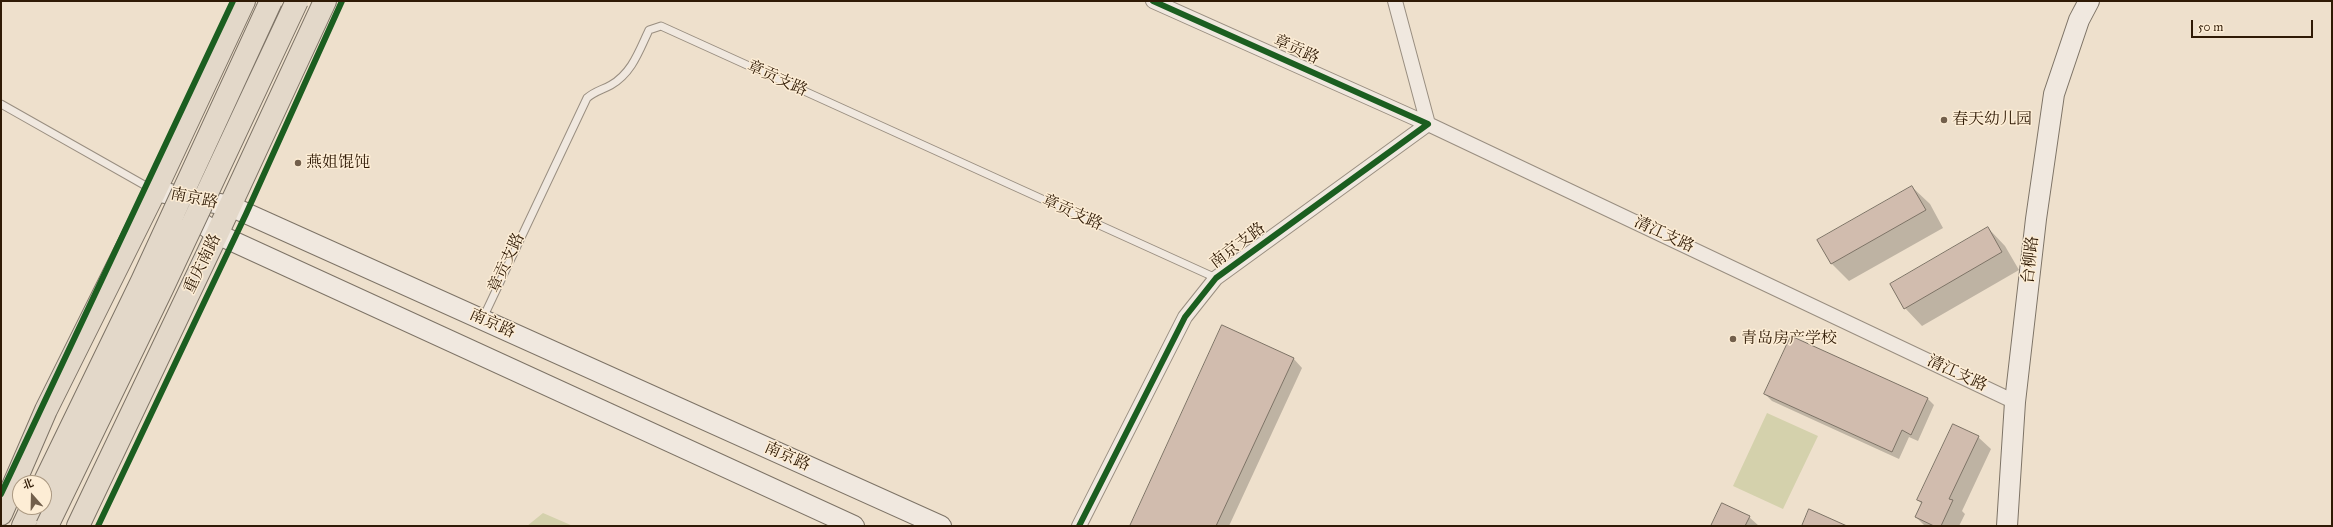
<!DOCTYPE html>
<meta charset="utf-8">
<style>
body{margin:0}
#map{position:relative;width:2333px;height:527px;overflow:hidden;background:#eee0cc;font-family:"IM FELL Great Primer","Noto Serif SC",serif}
canvas{display:block}
.frame{position:absolute;inset:0;border:2px solid #2f1a05;pointer-events:none}
.north{position:absolute;left:12px;top:475px;width:40px;height:40px;box-sizing:border-box;background:#fdedd5;border:1px solid #ab9982;border-radius:50%;rotate:340deg;font-size:11px;font-weight:700;line-height:16px;text-align:center;color:#2f1a05}
.north::after{content:'';display:block;margin:auto;width:14px;height:18px;background:#725f4b;clip-path:polygon(50% 0,100% 100%,50% 72%,0 100%)}
.scale{position:absolute;left:2191px;top:20px;width:122px;height:18px;box-sizing:border-box;border:2px solid #2f1a05;border-top:0;padding-left:5px;font-size:12px;line-height:14px;white-space:nowrap;color:#2f1a05;-webkit-text-stroke:3px #fdedd5;paint-order:stroke}
</style>
<div id="map">
<canvas width="2333" height="527"></canvas>
<div class="frame"></div>
<div class="north">北</div>
<div class="scale">50 m</div>
</div>
<script>
const context = document.querySelector('canvas').getContext('2d');
context.lineJoin = 'round';
function paint(path, color) { context.fillStyle = color; context.fill(path, 'evenodd'); }
function stroke(path, color, width, dash) { context.strokeStyle = color; context.lineWidth = width; context.lineCap = dash ? 'butt' : 'round'; context.setLineDash(dash || []); context.stroke(path); }
function label(font, color, halo, rows, align = 'center') {
  context.font = font + ' "IM FELL Great Primer","Noto Serif SC",serif'; context.lineWidth = 3; context.setLineDash([]); context.textBaseline = 'middle'; context.strokeStyle = halo; context.fillStyle = color; for (const [text, x, y, turn = 0] of rows) {
    context.save(); context.translate(x, y); context.rotate((+turn || 0) * Math.PI / 180); context.textAlign = isNaN(turn) ? turn : align; if (halo) context.strokeText(text, 0, 0); context.fillText(text, 0, 0); context.restore();
  }
}
paint(new Path2D(`
 M1767 413 1818 436 1783 509 1733 486Z
 M543 513 573 526H527Z`), '#d4d1ac');
paint(new Path2D(`
 M1912 187 1930 204 1943 228 1849 281 1832 264 1818 240Z
 M1988 228 2005 246 2019 270 1922 326 1905 308Z
 M1293 358 1302 368 1229 526H1131Z
 M1765 394 1927 398 1934 405 1918 441 1909 437 1899 459 1772 401Z
 M1978 437 1991 449 1962 511 1965 514 1959 526H1925L1916 517 1922 504 1918 500Z
 M1749 517 1759 526H1712Z`), '#0003');
const building = new Path2D(`
 M1912 186 1926 210 1831 264 1817 240Z
 M1988 227 2002 252 1904 309 1890 284Z
 M1222 325 1294 358 1216 526H1130Z
 M1791 336 1928 398 1911 435 1902 430 1892 452 1764 394Z
 M1953 424 1979 436 1949 499 1953 500 1941 526H1934L1915 517 1922 502 1917 500Z
 M1722 503 1750 516 1745 526H1711Z
 M1809 509 1847 526H1802Z`);
paint(building, '#d1bcae');
stroke(building, '#7d7366', 1);
const lane = new Path2D(`
 M1 104 153 190
 M483 318 587 98C595 91 602 90 611 85 632 73 639 51 649 30L661 26 1216 278`);
const street = new Path2D(`
 M1395 1 1428 124 2015 402
 M1079 526 1185 317 1216 278 1428 124 1153 1`);
const secondary = new Path2D(`
 M155 191 230 206 941 526
 M182 209 217 234 854 526
 M2007 526 2015 402 2036 219 2054 94 2079 20 2089 1`);
const primary = new Path2D(`
 M1 514 46 410 155 191 244 1
 M78 526 217 234 325 1`);
const highway = new Path2D(`
 M23 526 32 507`);
stroke(lane, '#998e80', 9);
stroke(street, '#998e80', 16);
stroke(secondary, '#7d7366', 22);
stroke(primary, '#7d7366', 24);
stroke(highway, '#7d7366', 24);
stroke(lane, '#f0e8df', 7);
stroke(street, '#f0e8df', 14);
stroke(secondary, '#f0e8df', 20);
stroke(primary, '#e3d8c9', 22);
stroke(highway, '#e3d8c9', 22);
const highwayBridge = new Path2D(`
 M44 483 142 281 271 1
 M47 526 162 289 297 1`);
stroke(highwayBridge, '#7d7366', 24, []);
stroke(highwayBridge, '#e3d8c9', 22);
stroke(new Path2D(`
 M1 494 233 1
 M98 526 246 214 342 1
 M1079 526 1185 317 1216 278 1428 124 1153 1`), '#1b5e20', 6);
for (const [x, y, r, color] of [
 [1944,120,4,"#725f4b"],
 [298,163,4,"#725f4b"],
 [1733,339,4,"#725f4b"]
]) { const dot = new Path2D(); dot.arc(x, y, r, 0, 2 * Math.PI); context.fillStyle = color; context.fill(dot); stroke(dot, '#fdedd5', 1.5); }
label('16px', '#2f1a05', '#fdedd5', [
 ["章贡路",1296,50,24],
 ["章贡支路",777,79,24],
 ["南京路",194,199,12],
 ["章贡支路",1072,213,24],
 ["清江支路",1664,235,25],
 ["南京支路",1238,246,-37],
 ["台柳路",2031,260,-84],
 ["章贡支路",507,263,-65],
 ["重庆南路",203,264,-64],
 ["南京路",492,324,24],
 ["清江支路",1957,374,25],
 ["南京路",787,457,24]
]);
label('16px', '#2f1a05', '#fdedd5', [
 ["春天幼儿园",1952,120],
 ["燕姐馄饨",306,163],
 ["青岛房产学校",1741,339]
], 'left');
</script>
